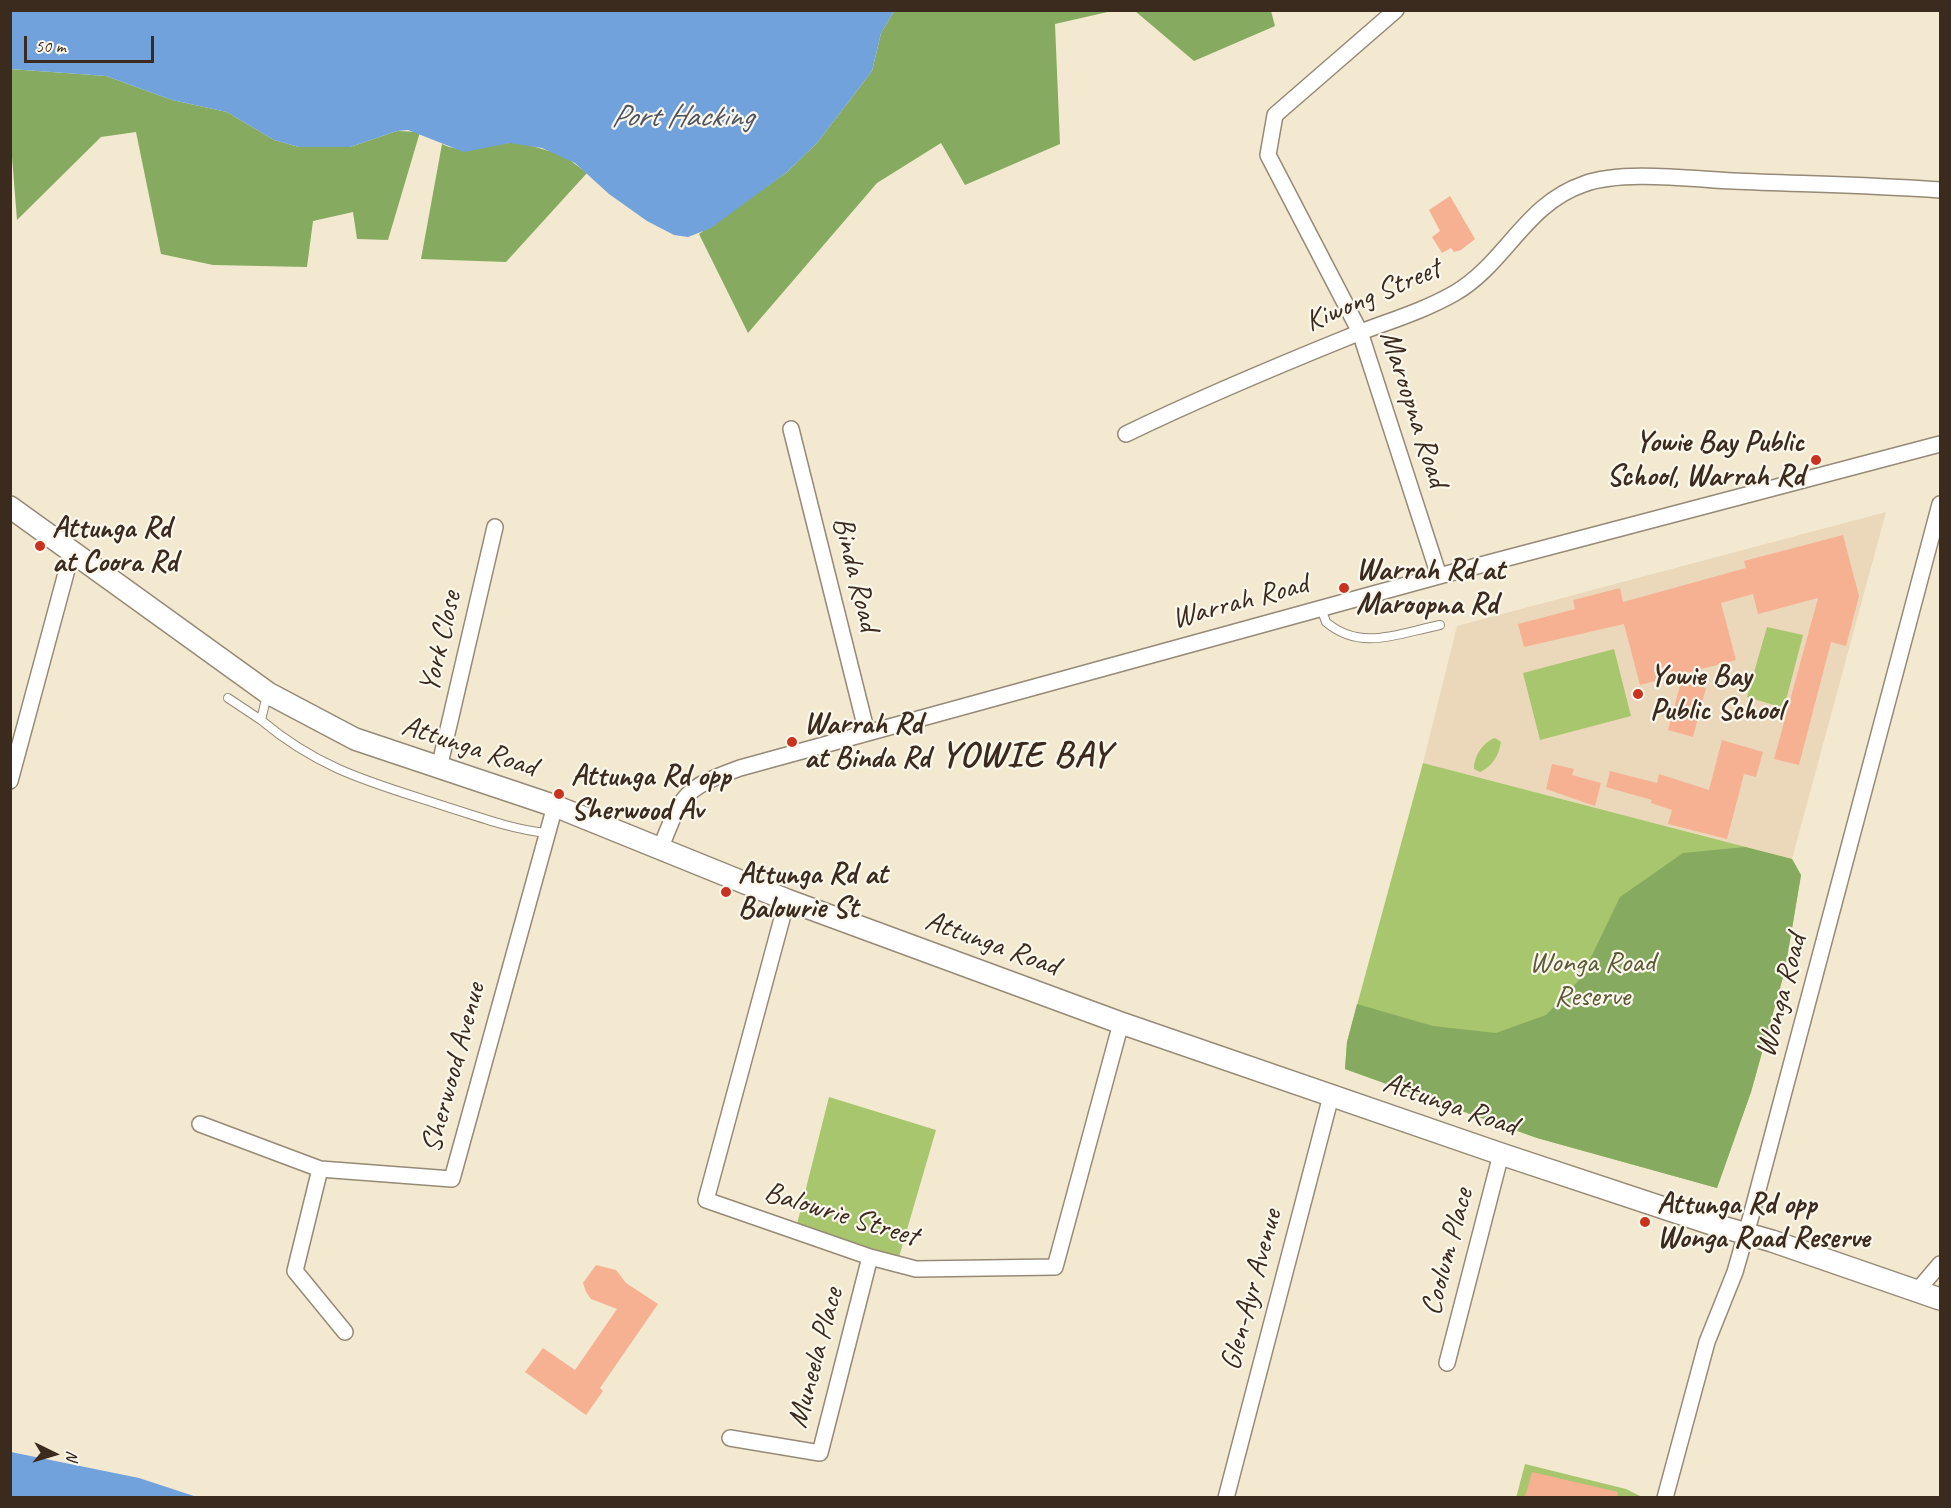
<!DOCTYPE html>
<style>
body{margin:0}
#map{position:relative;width:1951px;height:1508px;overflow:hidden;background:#f2e9d0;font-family:Caveat,sans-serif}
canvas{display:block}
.frame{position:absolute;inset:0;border:12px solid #3b2a1e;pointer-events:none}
.north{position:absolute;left:24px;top:1424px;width:60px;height:60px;-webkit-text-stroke:4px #fbf7ec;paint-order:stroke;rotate:95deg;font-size:16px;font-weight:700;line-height:24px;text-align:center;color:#3b2a1e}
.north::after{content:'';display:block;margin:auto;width:21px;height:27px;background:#3b2a1e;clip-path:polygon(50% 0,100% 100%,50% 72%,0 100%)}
.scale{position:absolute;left:24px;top:36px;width:130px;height:27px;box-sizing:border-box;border:3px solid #3b2a1e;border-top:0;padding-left:8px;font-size:18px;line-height:21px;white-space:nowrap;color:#3b2a1e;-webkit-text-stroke:4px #fbf7ec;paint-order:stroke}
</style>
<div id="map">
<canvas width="1951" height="1508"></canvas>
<div class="frame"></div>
<div class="north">N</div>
<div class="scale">50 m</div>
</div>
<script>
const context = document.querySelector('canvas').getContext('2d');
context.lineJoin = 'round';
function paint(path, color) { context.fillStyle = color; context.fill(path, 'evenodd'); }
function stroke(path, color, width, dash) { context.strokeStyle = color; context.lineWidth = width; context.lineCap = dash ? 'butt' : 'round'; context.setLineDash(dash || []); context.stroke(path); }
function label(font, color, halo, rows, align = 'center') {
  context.font = font + ' Caveat,sans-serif'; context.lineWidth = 4.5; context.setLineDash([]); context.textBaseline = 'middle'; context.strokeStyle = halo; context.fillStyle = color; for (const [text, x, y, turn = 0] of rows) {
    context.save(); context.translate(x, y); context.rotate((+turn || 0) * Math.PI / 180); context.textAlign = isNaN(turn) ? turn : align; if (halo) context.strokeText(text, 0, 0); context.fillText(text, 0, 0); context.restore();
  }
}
paint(new Path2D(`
 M1886 512 1792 859 1423 763 1457 626Z`), '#ebd8ba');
paint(new Path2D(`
 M1767 627 1803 635 1784 708 1747 697Z
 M1614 649 1631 716 1540 740 1523 673Z
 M1495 738 1501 742C1499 755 1492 767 1480 772L1474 769C1474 756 1483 742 1495 738Z
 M1423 763 1792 859 1801 875 1785 970 1751 1092 1717 1188 1537 1138 1345 1069 1347 1042Z
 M829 1097 936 1130 897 1264 795 1232Z
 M1525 1464 1626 1489 1642 1497 1516 1498Z`), '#a8c66d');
paint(new Path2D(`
 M894 11H1112L1055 24 1060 144 965 185 941 143 877 183 748 333 699 234 787 172 817 143 872 71 881 33Z
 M1135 11H1271L1275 26 1194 61Z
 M10 69 106 76 172 100 227 112 274 140 299 147H350L397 131 420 132 388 240 357 239 353 212 313 221 307 267 213 265 161 254 136 132 101 137 17 220 10 132Z
 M521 143 563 155 587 173 506 262 421 259 442 144C472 158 491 141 521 143Z
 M1745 847 1792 859 1801 875 1785 970 1751 1092 1717 1188 1537 1138 1345 1069 1347 1042 1357 1004 1433 1026 1496 1033 1546 1015 1581 978 1620 897 1683 853Z`), '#86ab60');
paint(new Path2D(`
 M11 10H894V11L881 33 872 71 817 143 787 172 711 228 688 237 674 235 647 221 609 194 575 163 542 148 510 143 464 152 408 130 397 131 350 147H299L274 140 227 112 172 100 106 76 11 69Z
 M11 1452 139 1478 197 1497H11Z`), '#71a2dc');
paint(new Path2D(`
 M1450 196 1475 239 1461 250 1454 252 1451 248 1442 253 1432 237 1440 231 1429 210Z
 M1843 535 1859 596 1846 646 1831 642 1799 765 1774 759 1818 598 1758 614 1753 594 1721 603 1736 660 1640 685 1624 624 1524 647 1518 624 1575 609 1573 600 1620 588 1623 602 1746 568 1744 561Z
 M1681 682 1706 688 1693 737 1668 730Z
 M1722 740 1763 752 1756 777 1744 774 1727 839 1668 824 1672 810 1651 803 1652 800 1606 787 1610 771 1657 783 1659 774 1709 790Z
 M1552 764 1574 769 1572 775 1601 783 1595 806 1546 789Z
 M596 1265 616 1270 626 1283 658 1304 600 1388 603 1391 586 1415 525 1372 543 1348 575 1370 617 1309 591 1299 586 1292 583 1283Z
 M1532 1472 1618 1492 1617 1497H1525Z`), '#f6b193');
const lane = new Path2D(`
 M1321 608 1326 622C1361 652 1399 633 1440 625
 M267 695 261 720C319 769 370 782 441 805 476 816 510 829 546 833
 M228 698 261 720`);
const street = new Path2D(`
 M1396 10 1275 115 1268 155 1360 332 1439 576
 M791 429 867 733
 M1126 434C1198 399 1272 368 1346 338 1382 323 1420 313 1455 293 1506 263 1525 204 1584 184 1622 170 1691 179 1733 181 1802 184 1871 185 1940 190
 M439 768 495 527
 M10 781 72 551
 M661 847C682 793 685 788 740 768L1439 576 1940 444
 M787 900 706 1200 870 1257 916 1269 1055 1267 1121 1023
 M200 1124 320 1169
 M1917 1291 1940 1264
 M345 1332 295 1271 320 1169 452 1179 555 806
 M1447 1363 1501 1154
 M730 1438 820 1453 870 1257
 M1226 1498 1331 1096
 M1665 1498 1707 1342 1735 1272 1751 1216 1940 504`);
const secondary = new Path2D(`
 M10 507 268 693 355 739 555 806 787 900 1121 1023 1501 1154 1712 1224 1772 1241 1940 1299`);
stroke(lane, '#968a77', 10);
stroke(street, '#968a77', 18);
stroke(secondary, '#968a77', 24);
stroke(lane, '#fff', 8);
stroke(street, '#fff', 15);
stroke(secondary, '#fff', 21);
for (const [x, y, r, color] of [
 [1816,460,6,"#c8321e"],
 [40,546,6,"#c8321e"],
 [1344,588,6,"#c8321e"],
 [1638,694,6,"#c8321e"],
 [792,742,6,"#c8321e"],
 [559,794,6,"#c8321e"],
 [726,892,6,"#c8321e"],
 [1645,1222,6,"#c8321e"]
]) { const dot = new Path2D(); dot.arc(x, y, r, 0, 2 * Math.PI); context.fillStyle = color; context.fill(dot); stroke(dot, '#fbf7ec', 2); }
label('30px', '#3b2a1e', '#fbf7ec', [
 ["Kiwong Street",1373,296,-23],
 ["Maroopna Road",1413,409,72],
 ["Binda Road",855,574,76],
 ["Warrah Road",1240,602,-15],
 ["York Close",441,642,-77],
 ["Attunga Road",469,747,18],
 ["Attunga Road",992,944,20],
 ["Wonga Road",1782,996,-75],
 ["Sherwood Avenue",454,1068,-75],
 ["Attunga Road",1450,1105,19],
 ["Balowrie Street",841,1215,17],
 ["Coolum Place",1448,1252,-75],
 ["Glen-Ayr Avenue",1252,1290,-75],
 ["Muneela Place",816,1358,-75]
]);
label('bold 30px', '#3b2a1e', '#fbf7ec', [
 ["Yowie Bay Public",1804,443,"right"],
 ["School, Warrah Rd",1804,477,"right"],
 ["Attunga Rd",52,529],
 ["at Coora Rd",52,563],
 ["Warrah Rd at",1356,571],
 ["Maroopna Rd",1356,605],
 ["Yowie Bay",1650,677],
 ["Public School",1650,711],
 ["Warrah Rd",804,725],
 ["at Binda Rd",804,759],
 ["Attunga Rd opp",571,777],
 ["Sherwood Av",571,811],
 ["Attunga Rd at",738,875],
 ["Balowrie St",738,909],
 ["Attunga Rd opp",1657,1205],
 ["Wonga Road Reserve",1657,1239]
], 'left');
label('30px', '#5c5936', '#fbf7ec', [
 ["Wonga Road",1592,963],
 ["Reserve",1592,997]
]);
label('italic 32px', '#4e5460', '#fbf7ec', [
 ["Port Hacking",682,118]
]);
context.letterSpacing = '1.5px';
label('bold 36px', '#3b2a1e', '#fbf7ec', [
 ["YOWIE BAY",1026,757]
]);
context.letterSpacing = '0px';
</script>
